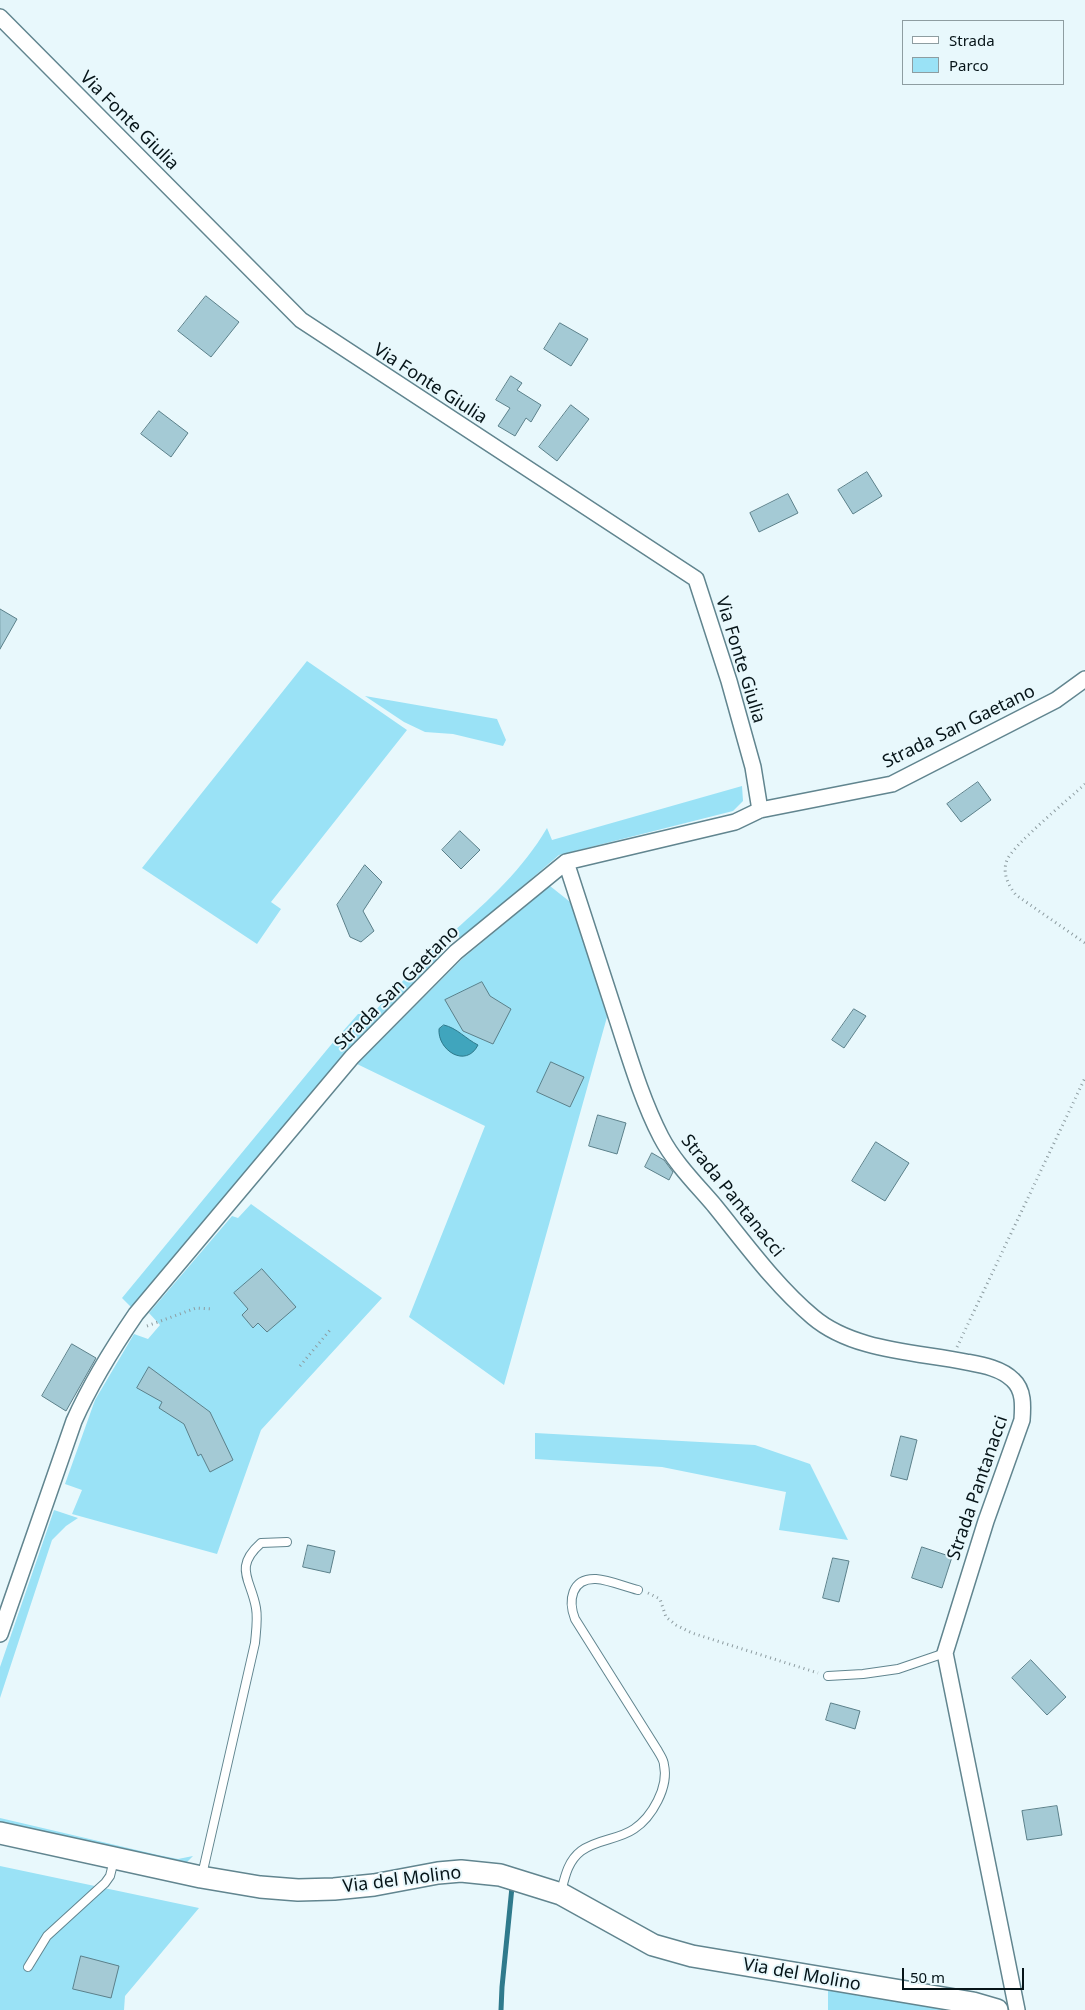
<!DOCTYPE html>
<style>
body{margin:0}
#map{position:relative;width:1085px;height:2010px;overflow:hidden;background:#e8f8fc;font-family:"Noto Sans",sans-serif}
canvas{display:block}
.legend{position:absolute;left:902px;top:20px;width:162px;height:65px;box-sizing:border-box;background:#e8f8fc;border:1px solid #8e9da1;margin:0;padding:6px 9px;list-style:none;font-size:15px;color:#061418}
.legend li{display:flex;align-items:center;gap:10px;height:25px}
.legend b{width:25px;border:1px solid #8e9da1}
.scale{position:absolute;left:902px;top:1968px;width:122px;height:22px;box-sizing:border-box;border:2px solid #061418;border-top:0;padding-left:6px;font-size:15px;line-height:18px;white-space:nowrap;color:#061418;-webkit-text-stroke:4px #e8f8fc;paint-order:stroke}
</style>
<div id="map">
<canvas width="1085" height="2010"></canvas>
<ul class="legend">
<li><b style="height:6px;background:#fff"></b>Strada</li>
<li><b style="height:14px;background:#9ae2f6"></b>Parco</li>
</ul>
<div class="scale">50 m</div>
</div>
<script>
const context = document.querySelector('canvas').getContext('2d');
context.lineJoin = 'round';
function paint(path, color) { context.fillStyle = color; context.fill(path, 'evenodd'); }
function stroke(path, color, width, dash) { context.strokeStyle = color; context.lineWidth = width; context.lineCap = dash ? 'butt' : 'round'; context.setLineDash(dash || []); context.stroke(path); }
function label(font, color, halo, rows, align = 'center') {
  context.font = font + ' "Noto Sans",sans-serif'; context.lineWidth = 4; context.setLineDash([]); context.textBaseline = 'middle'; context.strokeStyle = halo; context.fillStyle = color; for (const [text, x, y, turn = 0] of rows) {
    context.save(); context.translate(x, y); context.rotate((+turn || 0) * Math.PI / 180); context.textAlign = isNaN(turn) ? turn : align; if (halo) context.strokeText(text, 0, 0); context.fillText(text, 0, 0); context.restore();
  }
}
paint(new Path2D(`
 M307 661 407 730 271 902 281 909 257 944 142 868Z
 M365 696 497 719 506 740 503 746 453 734 425 732 404 722Z
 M742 786 743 801 733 811 559 855 461 939 454 931C489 900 523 869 547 828L552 840Z
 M550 886 574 905 607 1017 504 1385 409 1317 485 1126 357 1064 462 959Z
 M439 949 444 955 352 1046 133 1309 122 1298 330 1046 358 1014H372L431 951Z
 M251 1204 382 1298 261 1430 217 1554 72 1514 82 1490 65 1484 95 1400 134 1334 148 1339 160 1325 149 1313 232 1216 238 1218Z
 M535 1433 755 1445 810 1464 848 1540 779 1530 786 1492 662 1467 535 1459Z
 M54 1510 78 1518 66 1526 52 1540 0 1698V1667Z
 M0 1818 158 1855 178 1859 193 1856 184 1865 0 1825Z
 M0 1866 199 1908 125 1996 124 2010H0Z
 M828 1987 859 1996 861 1994 953 2010H828Z`), '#9ae2f6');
const water = new Path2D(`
 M444 1025C457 1028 466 1039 478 1045 466 1069 437 1050 439 1029Z`);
paint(water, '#40a5bd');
stroke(water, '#2f7a8c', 1);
stroke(new Path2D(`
 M501 2010 502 1987 512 1887`), '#2f7a8c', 5);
const building = new Path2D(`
 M206 296 239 322 211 357 178 331Z
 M560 323 588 339 571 366 544 349Z
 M511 376 522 383 517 390 541 405 531 422 526 418 515 436 498 426 510 408 496 400Z
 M571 405 589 419 557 461 539 447Z
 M159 411 188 433 171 457 141 434Z
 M867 472 882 496 853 514 838 490Z
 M788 494 798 513 759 532 750 513Z
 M0 609 17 619 0 649Z
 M978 782 991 800 961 822 947 804Z
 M460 831 480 850 461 869 442 850Z
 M365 865 382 882 363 911 374 931 361 942 350 937 337 905Z
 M482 982 490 996 511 1009 493 1044 463 1031 445 1000Z
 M854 1009 866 1016 844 1048 832 1040Z
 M551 1062 584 1077 570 1107 537 1092Z
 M598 1115 626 1123 617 1154 589 1146Z
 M876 1142 909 1163 885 1201 852 1181Z
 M652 1153 664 1160 673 1172 669 1180 645 1167Z
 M262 1269 296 1307 267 1332 258 1323 253 1328 242 1315 248 1309 234 1293Z
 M72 1344 96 1358 66 1411 42 1396Z
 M149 1367 210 1412 233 1460 210 1472 201 1454 198 1456 184 1424 159 1408 162 1402 137 1388Z
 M901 1436 917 1440 907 1480 891 1476Z
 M308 1545 335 1551 330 1573 303 1567Z
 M922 1547 952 1557 942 1588 912 1578Z
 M833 1558 849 1561 839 1602 823 1598Z
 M1031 1660 1066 1697 1047 1715 1012 1678Z
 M831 1703 860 1711 855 1729 826 1720Z
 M1057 1806 1062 1835 1027 1840 1022 1811Z
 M81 1956 119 1966 111 1998 73 1989Z`);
paint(building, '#a4cad5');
stroke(building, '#5b808a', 1);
const lane = new Path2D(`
 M828 1676 863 1674 898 1669 945 1653
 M202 1875 255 1643C256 1631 258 1619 256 1608 251 1579 233 1568 261 1543L287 1542
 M561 1892C565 1876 568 1861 581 1851 597 1839 618 1840 634 1829 652 1817 669 1787 664 1765 664 1760 660 1755 658 1751L575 1619C568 1601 571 1578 596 1579 610 1580 625 1587 638 1590
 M28 1967 47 1936 105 1883 110 1876 114 1860`);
const street = new Path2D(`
 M0 17 301 320 696 579 729 681 753 767 760 810
 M566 862C583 914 600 967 617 1019 630 1059 642 1100 661 1137 674 1162 696 1184 714 1205 745 1243 775 1285 813 1317 853 1351 917 1352 966 1362 982 1365 1001 1368 1013 1380 1024 1390 1023 1406 1022 1420L986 1521 945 1653 1017 2010
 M0 1634 74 1421C91 1383 112 1349 136 1314L352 1057 456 952 566 862 735 822 760 810 892 784 1056 700 1085 679`);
const secondary = new Path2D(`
 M0 1833 201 1877 260 1887 298 1890 334 1889 374 1885 438 1873 461 1871 500 1875 561 1894 653 1945 692 1956 973 2003 997 2010`);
stroke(lane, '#61858f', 10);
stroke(street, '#61858f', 18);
stroke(secondary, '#61858f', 24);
stroke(new Path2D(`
 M1085 784C1070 798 1013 845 1007 860 1002 873 1008 885 1016 895L1085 943
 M147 1326 196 1308 212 1309
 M957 1347 1085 1078
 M300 1366 330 1330
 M648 1593 660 1599 666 1617 676 1625 692 1633 818 1673`), '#8d9ca0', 3, [1, 4]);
stroke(lane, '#fff', 8);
stroke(street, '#fff', 15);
stroke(secondary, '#fff', 21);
label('18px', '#061418', '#e8f8fc', [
 ["Via Fonte Giulia",129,121,45],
 ["Via Fonte Giulia",430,384,33],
 ["Via Fonte Giulia",740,660,73],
 ["Strada San Gaetano",959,727,-26],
 ["Strada San Gaetano",397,988,-45],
 ["Strada Pantanacci",732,1196,51],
 ["Strada Pantanacci",978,1488,-71],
 ["Via del Molino",402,1880,-7],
 ["Via del Molino",802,1975,10]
]);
</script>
